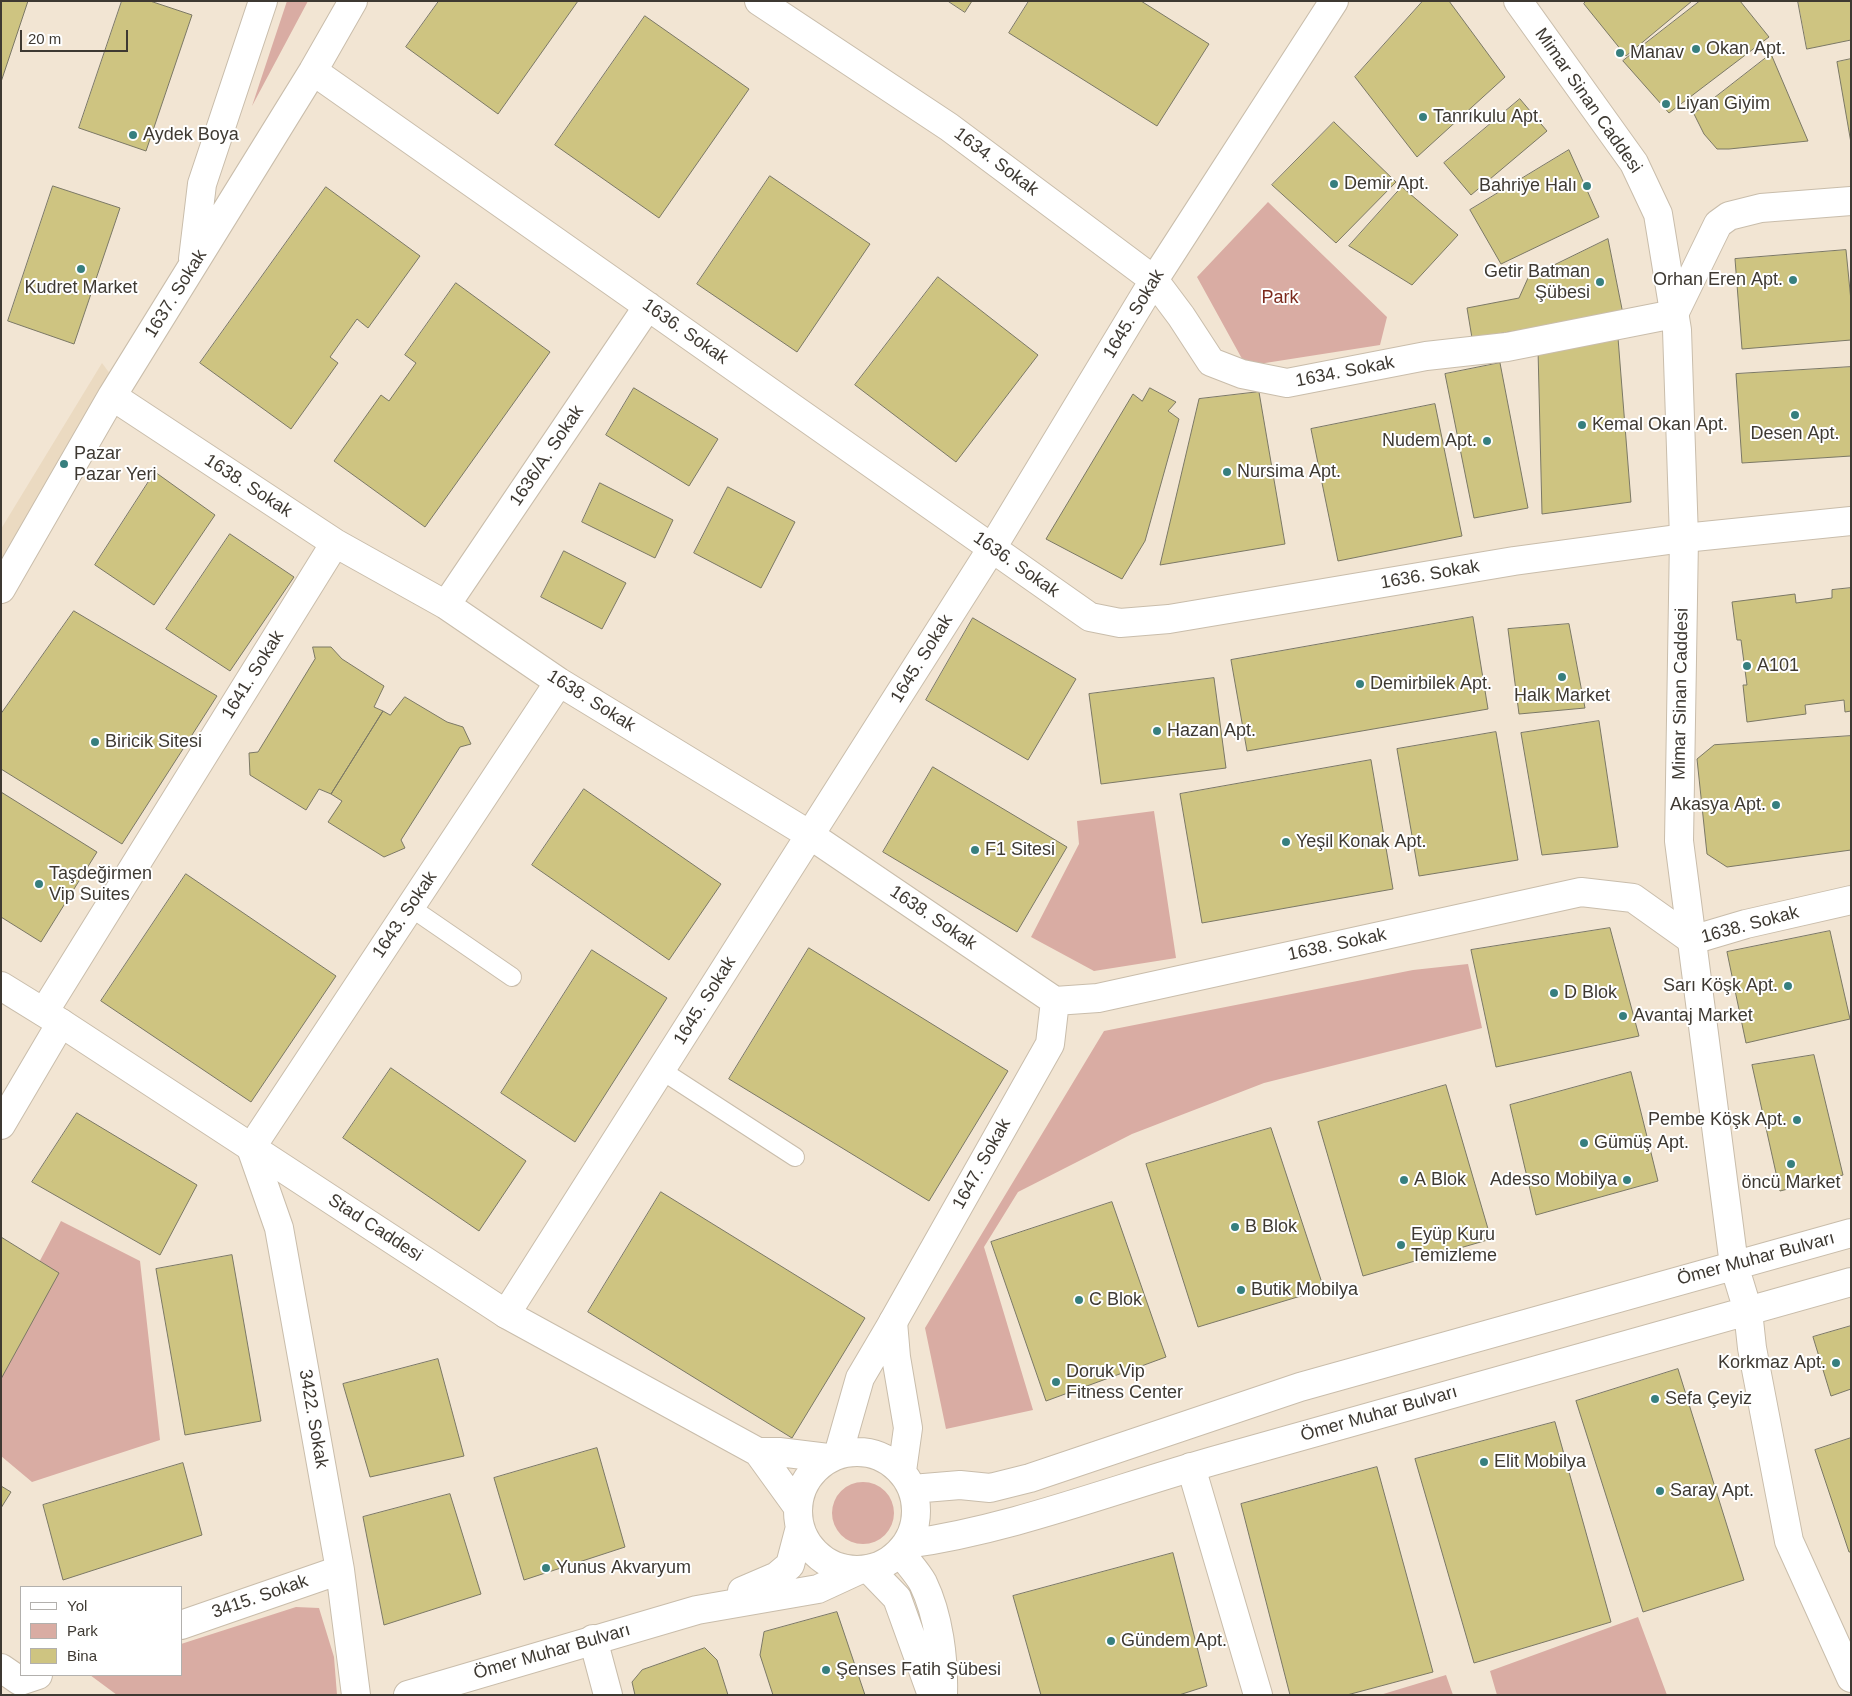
<!DOCTYPE html>
<meta charset="utf-8">
<style>
body{margin:0}
#map{position:relative;width:1852px;height:1696px;overflow:hidden;background:#f2e5d3;font-family:Arial,sans-serif}
canvas{display:block}
.frame{position:absolute;inset:0;border:2px solid #3e3932;pointer-events:none}
.legend{position:absolute;left:20px;top:1586px;width:162px;height:90px;box-sizing:border-box;background:#fff;border:1px solid #b2b0ad;margin:0;padding:6px 9px;list-style:none;font-size:15px;color:#3e3932}
.legend li{display:flex;align-items:center;gap:10px;height:25px}
.legend b{width:25px;border:1px solid #b2b0ad}
.scale{position:absolute;left:20px;top:30px;width:108px;height:22px;box-sizing:border-box;border:2px solid #3e3932;border-top:0;padding-left:6px;font-size:15px;line-height:18px;white-space:nowrap;color:#3e3932;-webkit-text-stroke:4px #fff;paint-order:stroke}
</style>
<div id="map">
<canvas width="1852" height="1696"></canvas>
<div class="frame"></div>
<ul class="legend">
<li><b style="height:6px;background:#fff"></b>Yol</li>
<li><b style="height:14px;background:#d9aca3"></b>Park</li>
<li><b style="height:14px;background:#cec481"></b>Bina</li>
</ul>
<div class="scale">20 m</div>
</div>
<script>
const context = document.querySelector('canvas').getContext('2d');
context.lineJoin = 'round';
function paint(path, color) { context.fillStyle = color; context.fill(path, 'evenodd'); }
function stroke(path, color, width, dash) { context.strokeStyle = color; context.lineWidth = width; context.lineCap = dash ? 'butt' : 'round'; context.setLineDash(dash || []); context.stroke(path); }
function label(font, color, halo, rows, align = 'center') {
  context.font = font + ' Arial,sans-serif'; context.lineWidth = 4; context.setLineDash([]); context.textBaseline = 'middle'; context.strokeStyle = halo; context.fillStyle = color; for (const [text, x, y, turn = 0] of rows) {
    context.save(); context.translate(x, y); context.rotate((+turn || 0) * Math.PI / 180); context.textAlign = isNaN(turn) ? turn : align; if (halo) context.strokeText(text, 0, 0); context.fillText(text, 0, 0); context.restore();
  }
}
paint(new Path2D(`
 M102 363 128 398 1 605V529Z`), '#ebdac1');
paint(new Path2D(`
 M287 1H308L252 106Z
 M1268 202 1387 317 1380 345 1246 366 1197 277Z
 M1154 811 1176 958 1094 971 1031 937 1079 844 1077 821Z
 M1468 964 1482 1028 1264 1083 1132 1134 1018 1192 984 1247 1033 1410 946 1429 925 1328 1104 1031 1413 970Z
 M61 1221 140 1261 160 1440 32 1482 1 1456V1334Z
 M832 1513a31 31 0 1 1 62 0a31 31 0 1 1-62 0Z
 M296 1607 319 1608 334 1657 337 1695H117L90 1675H181V1644Z
 M1638 1617 1667 1695H1497L1490 1671Z
 M1446 1675 1453 1695H1380Z`), '#d9aca3');
const building = new Path2D(`
 M1 1H28L1 82Z
 M122 1H150L192 15 146 151 79 128Z
 M439 1H578L498 114 406 47Z
 M948 1H972L965 12Z
 M1029 1H1141L1209 44 1157 126 1009 33Z
 M1423 1H1449L1505 77 1417 157 1355 77Z
 M1586 1H1692L1626 56 1584 4Z
 M1700 1H1740L1769 37 1669 113 1623 61Z
 M1798 1H1851V40L1807 49Z
 M645 16 749 89 659 218 555 145Z
 M1771 54 1808 141 1729 149H1717L1704 134 1694 114Z
 M1851 59V143L1837 62Z
 M1520 99 1547 131 1471 195 1444 163Z
 M1334 122 1396 182 1336 243 1272 185Z
 M1569 150 1599 217 1501 264 1470 210Z
 M770 176 870 244 797 352 697 284Z
 M53 186 120 208 74 344 8 321Z
 M326 187 420 256 368 328 357 319 330 357 338 363 291 429 200 363Z
 M1402 187 1458 235 1412 285 1349 246Z
 M1608 239 1623 314 1472 338 1467 308 1519 298 1528 278Z
 M1846 250 1851 301V340L1742 349 1735 259Z
 M938 277 1038 355 956 462 855 385Z
 M456 283 550 352 425 527 334 461 381 395 389 401 416 363 405 355Z
 M1618 338 1631 502 1542 514 1538 349Z
 M1500 363 1528 508 1474 518 1445 374Z
 M1851 367V456L1742 463 1736 374Z
 M634 388 718 439 689 486 606 435Z
 M1150 388 1176 402 1168 411 1179 419 1145 541 1122 579 1046 539 1133 394 1142 401Z
 M1259 392 1285 544 1160 565 1199 399Z
 M1435 404 1462 536 1338 561 1311 429Z
 M155 472 215 515 154 605 95 565Z
 M600 483 673 520 655 558 582 522Z
 M728 487 795 522 761 588 694 553Z
 M230 534 294 577 230 671 166 629Z
 M564 551 626 583 602 629 541 597Z
 M1851 588V711L1845 712 1844 700 1805 705 1806 714 1747 722 1743 685H1747L1741 640H1737L1732 602 1795 594 1796 603 1832 598V590Z
 M74 611 217 696 122 844 1 769V714Z
 M1473 617 1488 709 1247 751 1231 660Z
 M973 618 1076 679 1028 760 926 700Z
 M1569 624 1585 708 1519 714 1508 629Z
 M313 647H331L342 659 384 686 374 707 383 711 331 794 319 789 306 810 250 775 249 753 258 752 315 659Z
 M1214 678 1226 768 1101 784 1089 694Z
 M405 697 447 722 463 727 471 744 460 747 401 840 405 848 384 857 328 822 342 801 331 794 383 711 390 715Z
 M1599 721 1618 847 1542 855 1521 733Z
 M1496 732 1518 860 1419 876 1397 749Z
 M1851 736V850L1727 867 1707 854 1697 759 1714 745Z
 M1371 760 1393 889 1202 923 1180 794Z
 M933 767 1067 847 1017 932 883 852Z
 M584 789 721 884 669 960 532 865Z
 M1 792 97 852 41 942 1 917Z
 M186 874 336 976 251 1102 101 1001Z
 M1610 928 1639 1036 1496 1067 1471 950Z
 M1830 931 1850 1019 1746 1043 1727 952Z
 M809 948 1008 1071 929 1201 729 1079Z
 M592 950 667 998 575 1142 501 1093Z
 M1814 1055 1843 1175 1780 1191 1752 1065Z
 M391 1068 526 1161 479 1231 343 1138Z
 M1631 1072 1658 1181 1536 1215 1510 1105Z
 M1446 1085 1491 1239 1363 1276 1318 1122Z
 M77 1113 197 1185 160 1255 32 1182Z
 M1271 1128 1324 1289 1198 1327 1146 1164Z
 M661 1192 865 1318 792 1438 588 1312Z
 M1112 1202 1166 1357 1046 1401 991 1242Z
 M1 1237 59 1273 1 1379Z
 M232 1255 261 1421 185 1435 156 1269Z
 M1851 1326V1389L1831 1396 1813 1337Z
 M438 1359 464 1456 370 1477 343 1384Z
 M1678 1369 1744 1580 1643 1612 1576 1401Z
 M1555 1422 1611 1622 1474 1663 1415 1459Z
 M1851 1438V1552H1849L1815 1450Z
 M597 1448 625 1547 524 1580 494 1478Z
 M183 1463 202 1535 63 1580 43 1505Z
 M1377 1467 1433 1672 1347 1695H1290L1241 1504Z
 M1 1486 11 1492 1 1508Z
 M450 1494 481 1594 384 1625 363 1517Z
 M1173 1553 1207 1686 1179 1695H1041L1013 1596Z
 M837 1612 865 1695H773L760 1655 764 1632Z
 M705 1648 717 1660 728 1695H635L632 1682 642 1670Z`);
paint(building, '#cec481');
stroke(building, '#7b7865', 1);
const lane = new Path2D(`
 M410 907 512 977
 M661 1070 795 1157`);
const street = new Path2D(`
 M759 1 949 127 1154 280 1181 316 1211 362 1242 374 1287 383 1426 356 1507 347 1674 314 1718 224 1729 216 1761 208 1851 201
 M313 71 1090 617 1120 623 1169 619 1514 561 1684 538 1851 521
 M193 259 202 184 263 1
 M112 396 335 543 446 605 559 682 810 835 1055 1001 1098 998 1581 892 1633 898 1692 940 1746 924 1851 900
 M1 589 112 396 313 71 353 1
 M446 605 648 306
 M44 1012 335 543
 M1 1125 61 1023
 M506 1314 992 548 1154 280 1334 1
 M893 1322 1050 1044 1055 1001
 M1191 1467 1258 1695
 M181 1625 340 1570
 M593 1639 608 1695
 M1 1668 20 1681 38 1675
 M356 1695 340 1570 279 1228 251 1148 559 682`);
const secondary = new Path2D(`
 M1518 1 1634 163 1658 214 1677 330 1684 538 1679 841 1734 1265 1748 1311 1752 1348 1789 1541 1851 1678
 M1 986 61 1023 506 1314 758 1452 797 1506
 M893 1322 896 1357 908 1428 902 1471
 M798 1511a59 59 0 1 1 118 0a59 59 0 1 1-118 0Z
 M758 1452H779L828 1458
 M838 1455 860 1378 893 1322
 M912 1489 960 1485 990 1488 1030 1478 1300 1387 1851 1233
 M907 1544C1014 1529 1116 1488 1220 1459 1430 1400 1641 1341 1851 1282
 M900 1552C907 1562 917 1572 923 1583 939 1616 944 1659 943 1695
 M869 1569 897 1598 932 1695
 M742 1591 777 1576 790 1565 800 1527
 M408 1695 697 1610 818 1589 857 1571`);
stroke(lane, '#c9bdab', 20);
stroke(street, '#c9bdab', 30);
stroke(secondary, '#c9bdab', 30);
stroke(lane, '#fff', 18);
stroke(street, '#fff', 28);
stroke(secondary, '#fff', 28);
for (const [x, y, r, color] of [
 [1696,49,5,"#377f7e"],
 [1620,53,5,"#377f7e"],
 [1666,104,5,"#377f7e"],
 [1423,117,5,"#377f7e"],
 [133,135,5,"#377f7e"],
 [1334,184,5,"#377f7e"],
 [1587,186,5,"#377f7e"],
 [81,269,5,"#377f7e"],
 [1793,280,5,"#377f7e"],
 [1600,282,5,"#377f7e"],
 [1795,415,5,"#377f7e"],
 [1582,425,5,"#377f7e"],
 [1487,441,5,"#377f7e"],
 [64,464,5,"#377f7e"],
 [1227,472,5,"#377f7e"],
 [1747,666,5,"#377f7e"],
 [1562,677,5,"#377f7e"],
 [1360,684,5,"#377f7e"],
 [1157,731,5,"#377f7e"],
 [95,742,5,"#377f7e"],
 [1776,805,5,"#377f7e"],
 [1286,842,5,"#377f7e"],
 [975,850,5,"#377f7e"],
 [39,884,5,"#377f7e"],
 [1788,986,5,"#377f7e"],
 [1554,993,5,"#377f7e"],
 [1623,1016,5,"#377f7e"],
 [1797,1120,5,"#377f7e"],
 [1584,1143,5,"#377f7e"],
 [1791,1164,5,"#377f7e"],
 [1404,1180,5,"#377f7e"],
 [1627,1180,5,"#377f7e"],
 [1235,1227,5,"#377f7e"],
 [1401,1245,5,"#377f7e"],
 [1241,1290,5,"#377f7e"],
 [1079,1300,5,"#377f7e"],
 [1836,1363,5,"#377f7e"],
 [1056,1382,5,"#377f7e"],
 [1655,1399,5,"#377f7e"],
 [1484,1462,5,"#377f7e"],
 [1660,1491,5,"#377f7e"],
 [546,1568,5,"#377f7e"],
 [1111,1641,5,"#377f7e"],
 [826,1670,5,"#377f7e"]
]) { const dot = new Path2D(); dot.arc(x, y, r, 0, 2 * Math.PI); context.fillStyle = color; context.fill(dot); stroke(dot, '#fff', 2); }
label('18px', '#3e3932', '#fff', [
 ["Okan Apt.",1706,49],
 ["Manav",1630,53],
 ["Liyan Giyim",1676,104],
 ["Tanrıkulu Apt.",1433,117],
 ["Aydek Boya",143,135],
 ["Demir Apt.",1344,184],
 ["Bahriye Halı",1577,186,"right"],
 ["Getir Batman",1590,272,"right"],
 ["Şübesi",1590,293,"right"],
 ["Orhan Eren Apt.",1783,280,"right"],
 ["Kudret Market",81,288,"center"],
 ["Kemal Okan Apt.",1592,425],
 ["Desen Apt.",1795,434,"center"],
 ["Nudem Apt.",1477,441,"right"],
 ["Pazar",74,454],
 ["Pazar Yeri",74,475],
 ["Nursima Apt.",1237,472],
 ["A101",1757,666],
 ["Demirbilek Apt.",1370,684],
 ["Halk Market",1562,696,"center"],
 ["Hazan Apt.",1167,731],
 ["Biricik Sitesi",105,742],
 ["Akasya Apt.",1766,805,"right"],
 ["Yeşil Konak Apt.",1296,842],
 ["F1 Sitesi",985,850],
 ["Taşdeğirmen",49,874],
 ["Vip Suites",49,895],
 ["Sarı Köşk Apt.",1778,986,"right"],
 ["D Blok",1564,993],
 ["Avantaj Market",1633,1016],
 ["Pembe Köşk Apt.",1787,1120,"right"],
 ["Gümüş Apt.",1594,1143],
 ["A Blok",1414,1180],
 ["Adesso Mobilya",1617,1180,"right"],
 ["öncü Market",1791,1183,"center"],
 ["B Blok",1245,1227],
 ["Eyüp Kuru",1411,1235],
 ["Temizleme",1411,1256],
 ["Butik Mobilya",1251,1290],
 ["C Blok",1089,1300],
 ["Korkmaz Apt.",1826,1363,"right"],
 ["Doruk Vip",1066,1372],
 ["Fitness Center",1066,1393],
 ["Sefa Çeyiz",1665,1399],
 ["Elit Mobilya",1494,1462],
 ["Saray Apt.",1670,1491],
 ["Yunus Akvaryum",556,1568],
 ["Gündem Apt.",1121,1641],
 ["Şenses Fatih Şübesi",836,1670]
], 'left');
label('18px', '#3e3932', '#fff', [
 ["Mimar Sinan Caddesi",1588,101,55],
 ["1634. Sokak",996,162,37],
 ["1637. Sokak",176,294,-58],
 ["1645. Sokak",1134,314,-59],
 ["1636. Sokak",685,332,35],
 ["1634. Sokak",1345,372,-11],
 ["1636/A. Sokak",547,456,-56],
 ["1638. Sokak",248,486,33],
 ["1636. Sokak",1016,565,35],
 ["1636. Sokak",1430,575,-10],
 ["1645. Sokak",922,659,-58],
 ["1641. Sokak",253,675,-58],
 ["Mimar Sinan Caddesi",1681,694,-89],
 ["1638. Sokak",591,701,32],
 ["1643. Sokak",405,915,-56],
 ["1638. Sokak",933,918,34],
 ["1638. Sokak",1750,925,-15],
 ["1638. Sokak",1337,945,-12],
 ["1645. Sokak",705,1001,-58],
 ["1647. Sokak",982,1164,-61],
 ["Stad Caddesi",375,1228,33],
 ["Ömer Muhar Bulvarı",1756,1259,-15],
 ["Ömer Muhar Bulvarı",1379,1414,-16],
 ["3422. Sokak",313,1419,80],
 ["3415. Sokak",260,1597,-19],
 ["Ömer Muhar Bulvarı",552,1652,-16]
]);
label('18px', '#7c2a1d', '#fff', [
 ["Park",1280,298]
]);
</script>
